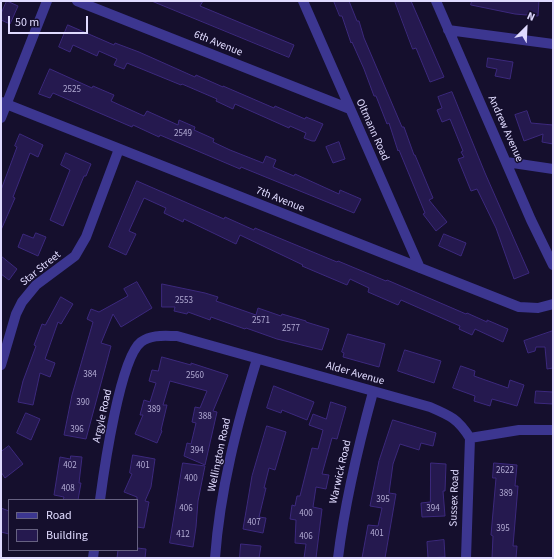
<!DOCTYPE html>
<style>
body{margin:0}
#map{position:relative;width:554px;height:559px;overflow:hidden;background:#150f2d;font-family:"Source Sans 3",sans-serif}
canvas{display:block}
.frame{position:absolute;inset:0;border:2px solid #e0dbff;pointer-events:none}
.legend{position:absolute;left:8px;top:499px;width:130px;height:52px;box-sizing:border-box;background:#150f2d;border:1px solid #666181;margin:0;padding:5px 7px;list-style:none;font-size:12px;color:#e0dbff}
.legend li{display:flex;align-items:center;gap:8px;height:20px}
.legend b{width:20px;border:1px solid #666181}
.north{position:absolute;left:506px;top:8px;width:40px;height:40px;-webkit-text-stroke:3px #150f2d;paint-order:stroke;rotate:24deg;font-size:11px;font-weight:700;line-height:16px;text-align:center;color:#e0dbff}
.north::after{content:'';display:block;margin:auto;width:14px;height:18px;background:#e0dbff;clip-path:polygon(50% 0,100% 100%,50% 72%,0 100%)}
.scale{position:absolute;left:8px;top:16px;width:80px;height:18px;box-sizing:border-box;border:2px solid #e0dbff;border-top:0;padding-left:5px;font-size:12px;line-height:14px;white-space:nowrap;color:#e0dbff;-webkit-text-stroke:3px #150f2d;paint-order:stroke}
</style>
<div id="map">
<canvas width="554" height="559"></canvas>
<div class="frame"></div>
<ul class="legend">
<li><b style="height:5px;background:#3c3690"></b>Road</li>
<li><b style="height:11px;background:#25194f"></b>Building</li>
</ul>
<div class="north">N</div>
<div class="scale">50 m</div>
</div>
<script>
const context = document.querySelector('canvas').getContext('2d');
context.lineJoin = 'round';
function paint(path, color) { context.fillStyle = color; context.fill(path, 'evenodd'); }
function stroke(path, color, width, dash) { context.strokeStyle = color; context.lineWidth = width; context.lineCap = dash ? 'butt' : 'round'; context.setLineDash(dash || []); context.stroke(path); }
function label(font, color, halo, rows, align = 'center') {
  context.font = font + ' "Source Sans 3",sans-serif'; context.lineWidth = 3; context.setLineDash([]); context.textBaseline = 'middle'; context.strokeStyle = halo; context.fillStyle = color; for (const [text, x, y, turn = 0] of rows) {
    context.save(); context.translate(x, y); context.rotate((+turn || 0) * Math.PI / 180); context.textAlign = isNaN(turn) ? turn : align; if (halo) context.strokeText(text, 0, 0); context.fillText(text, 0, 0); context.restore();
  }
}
const building = new Path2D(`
 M7 1 18 6 10 24 1 20V14Z
 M152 1H203L200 6 294 45 289 57Z
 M334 1H349L357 21H359L364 38 402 127H404L414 155H415L433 198 429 200 447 222 436 231 423 214 425 213 399 150 398 151 389 123 387 124 376 96H374L364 69 352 42 351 43 342 16H340Z
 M395 1H411L444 77 430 82 416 48 413 49Z
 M472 1H539L538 16 515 14 471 5Z
 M68 25 114 45 115 43 139 52 195 77 196 75 223 87V86L274 108 275 106 305 119 306 117 323 124 315 141H312L304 138 306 133 290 126 289 128 235 104 233 109 216 101 217 99 182 84 181 85 127 63 124 69 114 65 117 59 99 51 97 56 73 45 70 52 59 47Z
 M488 58 513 62 510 79 495 76 497 69 487 67Z
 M50 69 92 88 93 86 114 95 111 101 144 116 147 111 178 125 179 120 195 127 194 130 214 139 213 142 230 150 263 163 266 156 276 160 273 167 294 176 295 174 339 194 340 190 361 199 354 213 241 167 240 169 160 135 159 137 133 125 132 127 53 93 50 98 39 94Z
 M452 92 485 173 529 273 514 279 496 228 477 189 471 191 458 159 464 157 461 152 463 151 450 119 442 122 437 110 442 108 438 97Z
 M527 111 531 123 553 125V144L542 142 543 134 524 141 515 115Z
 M20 134 43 145 38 157 30 153 13 197 15 198 1 230V190L17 147 15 146Z
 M339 142 345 159 333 163 326 147Z
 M66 153 91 164 86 176H84L63 226 50 220 70 170 61 165Z
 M137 181 224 219 225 217 254 230 255 228 337 262 338 261 386 281 387 280 466 314 467 313 487 322V320L508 329 503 342 475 329 472 335 459 329 460 326 401 300 398 305 368 292 369 288 350 279 347 285 302 266 303 265 240 235 236 244 184 219 183 222 164 213 166 208 144 198 129 231 136 234 126 255 109 247Z
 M36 233 46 237 38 256 18 247 23 234 33 238Z
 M444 234 466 243 461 256 439 246Z
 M1 256 17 269 9 280 1 274Z
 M137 282 152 308 121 327 113 314 101 343 111 346 86 439 64 435 72 395 93 322 87 319 91 309 99 312 128 296 124 289Z
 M162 284 205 293 218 297 216 301 256 315 258 308 281 316 282 314 306 321V322L329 329 322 350 277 339 246 328 245 329 211 317 210 320 188 312 187 314 174 311 175 307H162Z
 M61 297 73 304 61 324 58 322 45 359 55 363 50 377 40 373 33 405 18 402 23 381 36 346 34 345 42 324 45 325Z
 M553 331V368L547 369 545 347H536L535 351 528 353 524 341Z
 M348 334 385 344 379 367 343 357 344 353 342 352Z
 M405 350 441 361 434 383 398 371Z
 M162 357 191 365V363L228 375 213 411 217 412 205 465 184 456 187 443 191 444 196 423 192 422 195 407 200 408 207 391 170 381 163 405H167L161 430 162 431 157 443 135 434 143 415H140L144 400 150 402 156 383 149 381 152 370 158 371Z
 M461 366 475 371 474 376 508 388 510 380 524 385 517 406 492 399 490 406 474 401 475 396 453 388Z
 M274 386 314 402 307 420 282 410 281 413 267 408Z
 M536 391 553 392V404L535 403Z
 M331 402 346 407 337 439 332 438 322 474 329 475 326 489 316 487 313 507 322 509 316 558H304L306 544 295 543 296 520 290 519 292 505 295 506 297 496H300L312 448 318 449 323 430 309 425 313 414 326 419Z
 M26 413 40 419 31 440 17 433Z
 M393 420 436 433 433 446 421 443 419 450 400 444 393 464 389 493 396 494 385 558H362L368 525 378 526 382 508 370 506 379 461Z
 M267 426 286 432 275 470 269 468 264 488H266L259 517 266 518 263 533 243 529 252 476Z
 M9 446 23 464 5 478 1 472V452Z
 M133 455 155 459 151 487 145 501 149 502 144 528 137 527V497L124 492 132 474 130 473Z
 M71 456 82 457 79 483H81L78 500H63L64 497 54 495 60 457 70 459Z
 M183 463 205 466 198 501 196 527 193 547 170 543Z
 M431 463 446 464 445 491H443L445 516 422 517 421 503 430 502Z
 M494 463 517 465 515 486H518L513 546H517L516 558H492L493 536 491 535 496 478H493Z
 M1 508 9 511V534L1 532Z
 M444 540 445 557 428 558 427 542Z
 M241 544 261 546 259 558H240Z
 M137 548 146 549 145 558H117L118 550H137Z`);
paint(building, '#25194f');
stroke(building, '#3c297d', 1);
stroke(new Path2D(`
 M77 1 350 109
 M303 1 420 268
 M436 1 531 220 553 265
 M448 30 553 44
 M1 102 519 307 538 308 553 304
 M1 118 47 1
 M506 162 553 169
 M1 365 16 314 22 302 36 285 75 256 86 237 119 149
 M100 500C104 470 120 358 141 342 152 334 165 336 177 336L430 407C451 416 458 419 470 438L519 430H553
 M93 558 94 550
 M215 558C220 490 237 424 257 359
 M338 558C345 501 358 447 373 392
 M466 558 470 438`), '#3c3690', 10);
label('9px', '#b1aad3', null, [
 ["2525",72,90],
 ["2549",183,134],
 ["2553",184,301],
 ["2571",261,321],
 ["2577",291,329],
 ["384",90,375],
 ["2560",195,376],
 ["390",83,403],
 ["389",154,410],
 ["388",205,417],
 ["396",77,430],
 ["394",197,451],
 ["402",70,466],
 ["401",143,466],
 ["2622",505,471],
 ["400",191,479],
 ["408",68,489],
 ["389",506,494],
 ["395",383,500],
 ["406",186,509],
 ["394",433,509],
 ["400",306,514],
 ["407",254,523],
 ["395",503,529],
 ["401",377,534],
 ["412",183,535],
 ["406",306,537]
]);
label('11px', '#e0dbff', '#150f2d', [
 ["6th Avenue",218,44,22],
 ["Andrew Avenue",505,129,66],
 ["Oltmann Road",372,130,66],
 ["7th Avenue",280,200,22],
 ["Star Street",41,269,-39],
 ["Alder Avenue",355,374,16],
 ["Argyle Road",103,416,-77],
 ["Wellington Road",220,455,-78],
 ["Warwick Road",341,472,-77],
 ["Sussex Road",455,498,-88]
]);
</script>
